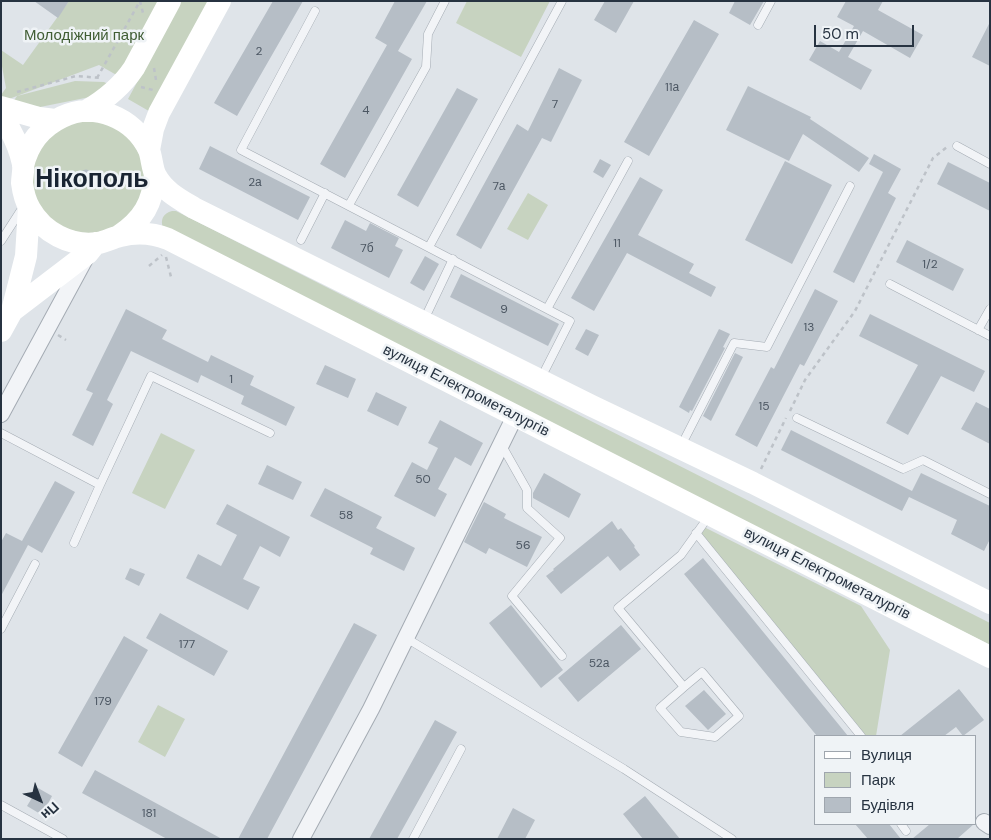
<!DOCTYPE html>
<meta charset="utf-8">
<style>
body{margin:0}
#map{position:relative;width:991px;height:840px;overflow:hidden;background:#dfe4e9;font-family:"DM Sans",sans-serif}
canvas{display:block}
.frame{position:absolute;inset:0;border:2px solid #273341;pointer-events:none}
.legend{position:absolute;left:814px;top:735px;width:162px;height:90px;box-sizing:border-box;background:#eff3f6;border:1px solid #9fa6ae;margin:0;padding:6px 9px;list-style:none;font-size:15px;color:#273341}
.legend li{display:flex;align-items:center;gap:10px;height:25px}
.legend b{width:25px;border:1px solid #9fa6ae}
.north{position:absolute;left:15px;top:775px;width:50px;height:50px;-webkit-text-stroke:4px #eff3f6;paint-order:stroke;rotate:137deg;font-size:14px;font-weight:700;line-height:20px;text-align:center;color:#273341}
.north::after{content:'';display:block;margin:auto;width:18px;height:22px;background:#273341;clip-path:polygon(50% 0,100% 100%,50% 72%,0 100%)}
.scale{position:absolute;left:814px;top:25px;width:100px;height:22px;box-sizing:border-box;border:2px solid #273341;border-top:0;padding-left:6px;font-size:15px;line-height:18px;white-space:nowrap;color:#273341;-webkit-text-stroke:4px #eff3f6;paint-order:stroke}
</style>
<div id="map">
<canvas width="991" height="840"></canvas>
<div class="frame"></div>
<ul class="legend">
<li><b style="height:6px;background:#fff"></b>Вулиця</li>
<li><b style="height:14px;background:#c7d3c0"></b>Парк</li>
<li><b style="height:14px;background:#b6bec6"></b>Будівля</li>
</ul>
<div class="north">Пн</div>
<div class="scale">50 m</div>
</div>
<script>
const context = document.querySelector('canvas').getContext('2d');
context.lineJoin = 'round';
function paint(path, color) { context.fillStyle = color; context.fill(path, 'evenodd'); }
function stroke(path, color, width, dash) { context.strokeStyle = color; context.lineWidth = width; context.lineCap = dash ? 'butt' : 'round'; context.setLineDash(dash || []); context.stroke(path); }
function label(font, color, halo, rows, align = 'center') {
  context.font = font + ' "DM Sans",sans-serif'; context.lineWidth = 5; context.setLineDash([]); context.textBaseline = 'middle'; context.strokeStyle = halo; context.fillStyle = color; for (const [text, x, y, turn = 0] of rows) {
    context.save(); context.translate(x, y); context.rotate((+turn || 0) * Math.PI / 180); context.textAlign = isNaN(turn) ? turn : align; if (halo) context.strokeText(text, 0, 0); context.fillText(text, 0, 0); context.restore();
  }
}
paint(new Path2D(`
 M69 1H161L120 77 99 65 1 102V95L6 88 1 61V50L23 65Z
 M181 1H215L154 114 128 99Z
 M467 1H550L521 57 456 23Z
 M75 81 104 82 112 86 95 96 40 107 13 102 17 96Z
 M32 177a56 56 0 1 1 112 0a56 56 0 1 1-112 0Z
 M528 193 548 205 528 240 507 229Z
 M172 211H176L990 623V645L163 228C160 220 163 213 172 211Z
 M161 433 195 450 165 509 132 493Z
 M702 526 861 606 890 650 876 736H861L697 533Z
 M158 705 185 719 165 757 138 742Z`), '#c7d3c0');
paint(new Path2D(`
 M34 1H69L58 18Z
 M273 1H303L237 116 214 103Z
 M395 1H427L398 51 412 59 345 178 320 164 387 45 375 38Z
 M605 1H634L616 33 594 20Z
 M735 1H764L750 25 729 13Z
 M846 1H883L878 10 923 35 910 58 863 31 848 57 872 70 861 90 809 60 820 41 839 52 854 26 837 17Z
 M694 20 719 34 649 156 624 142Z
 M990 22V66L972 57Z
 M559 68 582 80 551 142 542 138 481 249 456 235 517 124 528 131Z
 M748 86 811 117 810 119 869 158 859 172 803 134 789 161 726 130Z
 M457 88 478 99 418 207 397 195Z
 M210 146 310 197 298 220 199 169Z
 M874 154 901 169 888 193 896 198 854 283 833 272 883 172 869 164Z
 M600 159 611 165 603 178 593 172Z
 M785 161 832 185 792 264 745 240Z
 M948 162 990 183V211L937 184Z
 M80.5 175a5.5 5.5 0 1 1 11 0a5.5 5.5 0 1 1-11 0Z
 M640 177 663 190 638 235 694 264 689 273 716 287 711 297 627 253 594 311 571 298Z
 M345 220 366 231 370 223 399 238 395 246 403 250 389 278 331 248Z
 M907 240 964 269 953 291 896 262Z
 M425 256 439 264 424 291 410 283Z
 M461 274 559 324 548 346 450 297Z
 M815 289 838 301 804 366 800 364 757 447 735 435 771 367 774 369Z
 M126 309 167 330 162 339 208 362 211 355 254 376 250 385 295 407 286 426 241 404 244 396 201 375 198 383 131 351 107 400 113 404 93 446 72 435 93 393 86 390Z
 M870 314 985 371 974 392 941 376 908 435 886 423 918 365 859 336Z
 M586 329 599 335 588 356 575 349Z
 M719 329 730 334 723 347 725 348 692 411 690 410 689 413 679 407Z
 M735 353 743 357 711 421 703 416Z
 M325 365 356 379 348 398 316 384Z
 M376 392 407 407 398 426 367 411Z
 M976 402 990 409V444L961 429Z
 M440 420 483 443 471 466 455 457 438 489 447 494 435 517 394 496 412 462 427 470 438 448 428 443Z
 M791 430 912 491 921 473 990 506V539L984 551 951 534 957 520 909 497 902 511 781 450Z
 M267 465 302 482 293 500 258 484Z
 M544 473 581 494 569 518 533 498V493Z
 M55 481 75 492 42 553 28 545 1 596V542L6 533 22 541Z
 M325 488 382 517 376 528 415 548 404 571 370 554 373 548 310 516Z
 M484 502 506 514 504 518 542 537 527 567 489 548 486 554 464 542Z
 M227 504 290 537 280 557 260 546 243 579 260 587 248 610 186 578 198 554 221 566 237 535 216 524Z
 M612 521 618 530 621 528 635 546 634 547 640 555 620 571 608 556 561 594 546 576 554 570 553 569Z
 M703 558 848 736H817L684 574Z
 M130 568 145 574 139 586 125 579Z
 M511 605 563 670 541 688 489 623Z
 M160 613 228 651 214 676 146 638Z
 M354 623 377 635 267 839H238Z
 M621 625 641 649 578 702 558 678Z
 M124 636 148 650 82 767 58 753Z
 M959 689 984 720 963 736 956 727 944 736H900Z
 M704 690 726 714 708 730 685 706Z
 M435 720 457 732 397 839H369Z
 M95 770 222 839H167L82 793Z
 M38 788 52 796 42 815 27 806Z
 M645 796 680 839H643L623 814Z
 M513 808 535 820 525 839H497Z
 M855 824H889L901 839H868Z
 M930 824H974L957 839H912Z`), '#b6bec6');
const lane = new Path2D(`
 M315 11 241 150 570 321 541 378
 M758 25 771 1
 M957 146 990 164
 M349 205 426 67 428 34 445 1
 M301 240 325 193
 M1 241 23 207
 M429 247 562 1
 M890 284 990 336
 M547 309 628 161
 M424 320 453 259
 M978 330 990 309
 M797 418 903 469 923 460 990 494
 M1 433 100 485
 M501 444 527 490V508L560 538 512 596 562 656
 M681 446 734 343 767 347 850 186
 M696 533 861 736
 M74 543 100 485 151 376 270 433
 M1 629 35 564
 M406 638 624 769 732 839
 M684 687 702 672 739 716 715 737 681 732 660 708 684 687 618 608 681 555 709 516
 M1 805 63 839
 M901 824 906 831
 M413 839 461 749`);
const street = new Path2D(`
 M1 414 86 257
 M984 822 990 826
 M301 839 371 709 515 416`);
stroke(lane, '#a4abb3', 9);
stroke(street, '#a4abb3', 18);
stroke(new Path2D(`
 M140 1 143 13
 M154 68 156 80
 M97 78 140 1
 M141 87 153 90
 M17 92 76 76 102 78
 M166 257 171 277
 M149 266 162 255
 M58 335 66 340
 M790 411 805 380 855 311 933 158 947 147
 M761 469 786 418`), '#bdc2c8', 2.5, [4, 4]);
stroke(lane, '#f2f4f7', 8);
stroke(street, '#f2f4f7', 16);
stroke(new Path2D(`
 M1 107 39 118 55 120
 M86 111C105 100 122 86 134 68L170 1
 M1 115C12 131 19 145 23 164 24 170 22 177 22 183 23 191 26 202 30 209 43 232 70 247 98 243 105 242 112 238 120 236 136 232 153 233 168 239L990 657
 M149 150 153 129 159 113 220 1
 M23 166C28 144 41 127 62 117 94 101 134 118 149 150 152 158 152 169 156 176 164 191 179 199 194 208L592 406 753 483 990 603
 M119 236C143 220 153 203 155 174
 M12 311 88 253 96 243
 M1 331 12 311 26 256 29 208`), '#fff', 22);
label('12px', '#4b5662', null, [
 ["2",259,52],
 ["11а",672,88],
 ["7",555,105],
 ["4",366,111],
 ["2а",255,183],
 ["7а",499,187],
 ["11",617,244],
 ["7б",367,249],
 ["1/2",930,265],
 ["9",504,310],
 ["13",809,328],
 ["1",231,380],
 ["15",764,407],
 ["50",423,480],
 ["58",346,516],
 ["56",523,546],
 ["177",187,645],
 ["52а",599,664],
 ["179",103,702],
 ["181",149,814]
]);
label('15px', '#405d34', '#eff3f6', [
 ["Молодіжний парк",84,36]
]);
label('15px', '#273341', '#eff3f6', [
 ["вулиця Електрометалургів",466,391,27],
 ["вулиця Електрометалургів",827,574,27]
]);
label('bold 25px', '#192432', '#eff3f6', [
 ["Нікополь",92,180]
]);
</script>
